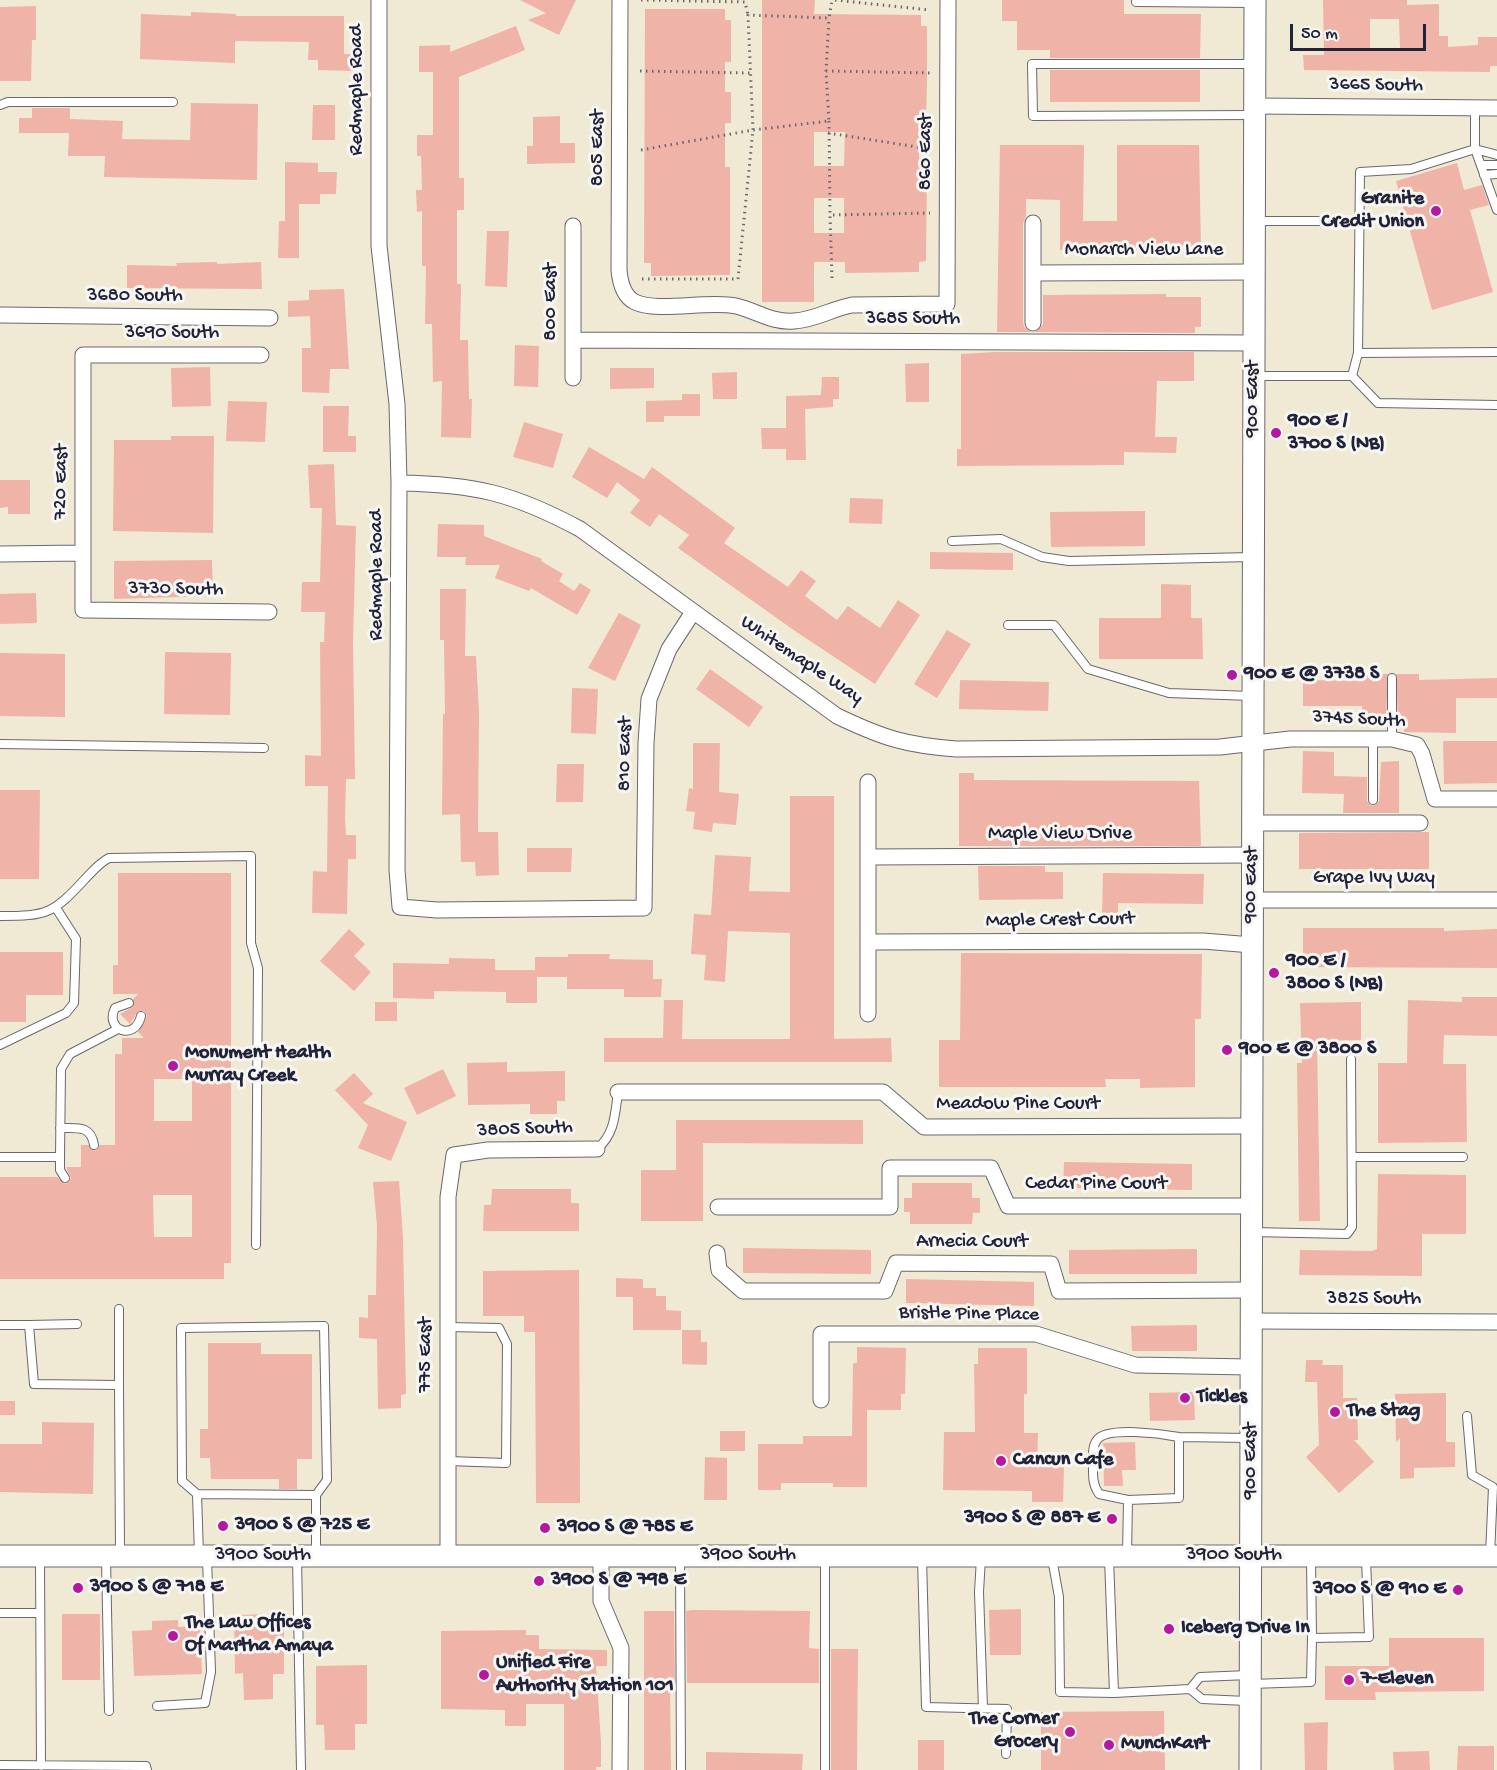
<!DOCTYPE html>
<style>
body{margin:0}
#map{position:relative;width:1497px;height:1770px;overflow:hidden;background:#f0e9d3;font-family:"Gochi Hand",sans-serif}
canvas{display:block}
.scale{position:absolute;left:1290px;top:24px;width:136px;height:27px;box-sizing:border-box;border:3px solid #22223b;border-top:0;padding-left:8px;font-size:18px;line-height:21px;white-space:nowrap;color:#22223b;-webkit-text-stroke:4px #f6f6f2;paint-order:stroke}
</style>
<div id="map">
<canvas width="1497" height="1770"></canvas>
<div class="scale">50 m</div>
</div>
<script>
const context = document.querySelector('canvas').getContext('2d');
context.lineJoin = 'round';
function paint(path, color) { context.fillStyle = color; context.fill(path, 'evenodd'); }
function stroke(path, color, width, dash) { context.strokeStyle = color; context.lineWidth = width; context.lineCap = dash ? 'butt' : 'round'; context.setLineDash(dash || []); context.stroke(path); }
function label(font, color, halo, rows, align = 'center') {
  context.font = font + ' "Gochi Hand",sans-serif'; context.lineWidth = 6; context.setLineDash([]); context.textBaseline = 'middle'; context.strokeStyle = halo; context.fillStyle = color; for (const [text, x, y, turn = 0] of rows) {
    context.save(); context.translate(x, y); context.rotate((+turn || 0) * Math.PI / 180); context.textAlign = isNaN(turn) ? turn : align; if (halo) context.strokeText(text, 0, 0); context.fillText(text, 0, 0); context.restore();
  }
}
paint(new Path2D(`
 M520 0H576L559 35 528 20 546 13Z
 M762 0H815L814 14 921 15V26H927V80L926 121H920L919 156 920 166H927L926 261 919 262V272L845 273V262H814V302H762ZM814 132H845L844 166H814ZM814 198H844V233H814Z
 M1002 0H1124V14H1201L1200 58H1050V50H1017V21H1002Z
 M1323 0H1407V5L1439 4V36H1448V47L1478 45V37H1497V66H1490V72L1304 70 1303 55H1324ZM1370 19H1399L1400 48H1370Z
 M36 6V40H32L31 81H0V7Z
 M645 9H725V20H731V62H725V92H731V123H725V167H730V275L651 276V263H644Z
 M191 12 236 14V16H344V54H353V71L318 70V60H308L309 42 235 41V63L140 59 141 14 191 16Z
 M516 26 525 50 459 77V178H464V210H457V284H461L460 340H468L469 399H472L471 438 441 437 442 381 433 382 432 324H425L426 266H422V211L417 212 416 190H422L421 156H417V135H433V72H419V46L450 45V52Z
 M1050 70H1200V102H1050Z
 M191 103 258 104 257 180 104 177 105 156H68L69 133H19V118H32V108H70V119L123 121 122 139 190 140Z
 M313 105H335V140H312Z
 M560 116V143H575V163L527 164V146H533V117Z
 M1000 145H1084L1083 221H1117V145H1199L1201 250H1060V200L1026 199V216L1023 223V323L1025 328 1031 332H997Z
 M285 162 318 163V172H337L336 194H320V204H299V258H278L279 221H285Z
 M1457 163 1464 190 1482 185 1489 205 1470 210 1493 292 1432 310 1396 181Z
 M487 231H509L507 287 485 286Z
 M217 262V264L261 262 262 289 127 288V265L177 266 176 263Z
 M344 289 349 369H330L329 393 302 392V348H311L310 316 288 317V301L309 300V290Z
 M1166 294V297H1201V327H1195V333L1035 332 1043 324V295Z
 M515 345 539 346 538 387 514 386Z
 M996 352H1194V381H1157L1155 437H1177L1176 453 1124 452V465L957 466V449H961V354Z
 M929 363V402H906L905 364Z
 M210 367 211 406 172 407 171 368Z
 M610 368H654V388L610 389Z
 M737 372V399H713L712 373Z
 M822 377H839V399H833V407L805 409 806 460H786V449H762L761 428H786V396L821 395Z
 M682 394H700V416H664V422H646V401L682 400Z
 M228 401 267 402 265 442 226 441Z
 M323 406H349L348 436H356V452H323Z
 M524 422 563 434 553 468 513 457Z
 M171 436H214L213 533 113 531 114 440H171Z
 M589 447 644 479 652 467 735 528 724 543 788 587 801 570 816 581 805 596 837 620 848 606 880 628 898 600 920 615 875 684 795 631 678 548 689 535 659 514 650 527 630 513 640 500 617 482 607 498 572 477Z
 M334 464 336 525 356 526 353 641 355 779H346L345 819 346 835H356V859H348L347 914 312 913 313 871 327 872 328 786H305V755L321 756 320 642H324L325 612H301L302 582H320L322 508H310L308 465Z
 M0 480H30V514H8V507L0 508Z
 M850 498 883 499 882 524 849 523Z
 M1145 511V546L1051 547 1050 512Z
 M438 524 484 525V536L542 559 541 561 563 574 559 581 574 591 580 583 591 590 577 615 531 588 529 591 495 578 500 565H465L466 557H437Z
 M930 552 1013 553V570L930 569Z
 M212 560 213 596 114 599V561Z
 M1161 584 1191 585V618H1202L1203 659H1099V618H1161Z
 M440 589H466L465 656H476L479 714 478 832H498L499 875 476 876 475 862H461L460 814 442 815 443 714H445L444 640H440Z
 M36 593 37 623 0 624V594Z
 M619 613 641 625 615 681 588 668Z
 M947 630 971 644 937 698 914 684Z
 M165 652 231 653 230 715 164 714Z
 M0 653 65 654V717L0 716Z
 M710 669 763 707 749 727 696 689Z
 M1363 673 1388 674 1386 718H1362V706H1303V680L1363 681Z
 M1396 674H1419V680L1497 678V698H1456V733L1404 732V719H1398Z
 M960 680 1049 682 1048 711 959 709Z
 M572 688 598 689 596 734 571 733Z
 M1443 741H1497V783L1444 784Z
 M693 743H720L719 792 739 794 736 825 713 823 712 832 693 829 695 812 686 811 689 788 693 789Z
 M1303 751 1334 752V776L1367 777V801L1372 806 1379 801 1381 762 1399 761V813H1343L1344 794 1302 793Z
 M557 764H584L583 802H556Z
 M959 773H974V780L1199 781 1201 846H959Z
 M0 790H40L39 879H0Z
 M790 796H834V1039L891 1038 892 1062H604V1038H663L664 1000H683L682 1039H790V933L728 931 725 982 704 980 706 955 691 954 694 914 711 915 715 855 751 857 749 891 790 892Z
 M1429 832V869H1299V833Z
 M527 848H572L571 872H527Z
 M978 866H1045V872H1063V899L979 900Z
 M118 873H231V1263H224V1279H0V1177H57L66 1184 71 1178 66 1167H81V1145H88L95 1151 100 1145H115V1054H122V1038H144L138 1032 147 1016 144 1011H138L130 1024 120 1014 133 1007V999L138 994H113V965H118ZM154 1079H192V1121H154ZM153 1195H192V1237H154Z
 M1103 873 1204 874 1203 904 1118 903V915H1102Z
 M1303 928H1444V931L1497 929V968L1303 967Z
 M349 929 365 944 354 956 371 972 354 991 320 961Z
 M0 952H63V995H26V1022H0Z
 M961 953 1202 954 1201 1019H1195V1087L1140 1088V1079H1105L1106 1087H939V1040H960Z
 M568 954H610L609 959 653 960V979H662L661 997H624V989H567V977H537V1003H506V992L434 991V999L393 998V963L449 964V958L495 959V970H535V957H568Z
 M1462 997H1497V1036L1444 1035 1443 1064H1466L1467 1142 1378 1143V1063H1407L1408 1000 1462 1002Z
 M375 1002H397V1021H375Z
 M1361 1002V1040L1317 1041 1320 1221H1299L1297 1063H1302L1300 1003Z
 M507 1062V1072L565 1071V1101H557V1114H530V1104L468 1105 467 1063Z
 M443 1069 456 1096 417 1115 404 1088Z
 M354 1073 373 1094 363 1103 407 1122 391 1161 358 1148 368 1125 335 1090Z
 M676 1120H863V1144L703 1143V1221H641V1170H676Z
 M1064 1162 1192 1164V1190L1063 1188Z
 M1378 1174 1466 1175V1234H1422V1276L1299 1275 1300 1250 1372 1251 1377 1249Z
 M399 1181 403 1238 406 1394 401 1395V1408L378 1409 377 1339 359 1338V1317L368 1318V1295H376L377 1226 373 1182Z
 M912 1183H972V1198H980V1213H973L972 1224H910V1212H904V1198H912Z
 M492 1189H571V1203H579V1231H483L484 1205H491Z
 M743 1248 871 1250V1274L743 1273Z
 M1197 1249V1274H1069V1250Z
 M579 1270 580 1503H536L535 1332H524V1316H483V1271Z
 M616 1278 643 1279V1288H656V1296H666V1310L681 1311V1330H633V1297H616Z
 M906 1279 1034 1282V1306L906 1303Z
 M1197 1325V1351H1132L1131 1326Z
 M682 1330H701V1342H707V1365L682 1364Z
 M208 1343H261V1354H312V1459H297V1489H279V1479H211L210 1458H200V1429H208Z
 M857 1347 906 1348 905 1394H901V1410H867V1487H833V1483H781V1490H758V1444H803V1436H852L853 1363H857Z
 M978 1348H1027V1394H1024V1433H1038L1037 1466H1064L1063 1502H1032V1491L943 1490 944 1432H975L974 1364H978Z
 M1306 1360H1323L1322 1365H1343V1398H1357L1358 1440H1354L1374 1462 1339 1493 1306 1457 1319 1445 1317 1382H1305Z
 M1194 1392 1195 1420 1150 1421 1149 1393Z
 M1446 1393V1442H1455V1467L1414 1468V1478L1400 1479V1438L1396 1442 1395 1394Z
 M0 1401H15V1415H0Z
 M42 1422 94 1423 93 1494 0 1492V1444H42Z
 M720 1431H745V1451H720Z
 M1135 1442 1136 1470H1122L1123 1486H1104L1103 1443Z
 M705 1457 727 1458V1500H704Z
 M1021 1609V1655H990L989 1610Z
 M692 1610 810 1611 809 1648 819 1649V1683H687L686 1611Z
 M644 1611H674L675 1683H670L671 1770H644Z
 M62 1614H100V1680H62Z
 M284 1614V1674H273V1699L244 1700 243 1673 235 1674 234 1615Z
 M178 1620V1627L200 1626 202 1674 134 1676 132 1631 152 1630V1621Z
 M526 1630V1635H539V1649L607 1650V1666H596L601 1743V1767H596V1770H564V1704H526V1726H505V1710L441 1709V1631Z
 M1389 1638H1484V1691L1375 1692 1376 1700H1325V1666H1389Z
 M831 1649H858L857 1770H831Z
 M367 1665V1724H355V1750H325L324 1725H316V1666Z
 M1164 1711 1165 1770H1041V1712Z
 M1328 1722 1327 1770H1305L1304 1723Z
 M918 1740H944V1770H918Z
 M1458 1746H1494V1770H1457Z
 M1429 1751 1430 1770H1394L1393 1752Z
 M706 1752 803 1754 802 1770H706Z`), '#f0b3a7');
const service = new Path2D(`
 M1136 2 1254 3
 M0 105 8 102H173
 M1475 108V149L1497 210
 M1253 115 1033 116 1032 64H1253
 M1481 165H1497
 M1484 175 1497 174
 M1256 221H1359
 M1358 353 1497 352
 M1255 376H1352L1358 353 1360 172 1411 169 1475 149 1497 155
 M1352 376 1378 403 1497 405
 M952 541 1001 539 1042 557 1069 561 1252 557
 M1008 625H1054L1088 669 1169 693 1251 696
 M1373 739V800
 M1392 739V678
 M0 744 264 748
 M0 916C47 916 53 914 85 879 93 871 99 863 109 858L251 856V943L258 968 256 1245
 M129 1003 115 1008C104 1030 135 1042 141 1016
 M0 1045 66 1013 74 1003 76 939 56 908
 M60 1128C77 1128 91 1125 94 1145
 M597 1149C615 1134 615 1114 618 1092
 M0 1157H60L61 1069 70 1054 118 1029
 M60 1157V1170L65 1178
 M1352 1157H1463
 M1252 1232 1347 1234 1352 1227 1351 1059
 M0 1325H29L34 1384 119 1385V1309
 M29 1325 77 1324
 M119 1385 120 1555
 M1467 1416 1472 1475 1493 1487 1490 1555
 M448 1461 506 1463 507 1344 499 1328 448 1327
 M197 1494 316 1495
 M1128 1500 1099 1494C1092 1484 1093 1475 1093 1463 1093 1456 1092 1446 1097 1440 1106 1426 1163 1434 1179 1437
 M199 1555 197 1494 182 1481 181 1328 324 1326 327 1480 316 1495V1555
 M1127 1555 1128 1500 1179 1498V1437L1248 1438
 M297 1557 301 1770
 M680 1557 681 1770
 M40 1558 41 1766
 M106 1558 109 1711
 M825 1558V1770
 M922 1558 926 1707 1007 1709 1006 1754
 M981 1558 979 1592 983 1708
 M1052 1558 1059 1597 1060 1692 1114 1693
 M1109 1558 1114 1693 1190 1689
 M1311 1558 1312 1638 1369 1637 1366 1559
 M0 1613H39
 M1251 1684 1311 1682 1312 1638
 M1247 1701 1202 1699 1190 1689 1200 1677 1249 1675
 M157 1706 205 1703 211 1672 207 1558
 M0 1765 146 1766 147 1770`);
const minor = new Path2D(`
 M379 0V246L397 404 399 483 397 870 400 907 437 910 644 908 646 743 649 699 669 649 693 612
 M620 0 619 270C620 282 623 296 635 302 658 313 708 300 736 306 757 311 772 323 794 321 815 320 831 309 852 305L947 304 948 0
 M1254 106 1497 108
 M1033 223V323
 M1033 273 1254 272
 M0 315 270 318
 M573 340 1254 343
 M261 355H83V610L269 612
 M573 378V226
 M399 483C474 484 513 493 580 529L837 716C883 738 905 745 956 749L1220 747 1290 739H1392L1417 745 1422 754 1435 799H1497
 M0 554 82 553
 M868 782V1014
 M1253 823H1420
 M868 857 1252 855
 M1252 900H1497
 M868 942 1203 941 1252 945
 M618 1092H883L924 1127 1251 1126
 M718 1207H890V1168H991L1008 1206H1250
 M717 1253 719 1270 743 1291H885L896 1263 1051 1264 1059 1291 1251 1290
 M1250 1321 1497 1322
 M821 1400V1334H1036L1135 1365 1251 1367
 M448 1556V1197L454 1155 488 1150 597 1149
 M601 1556V1601L621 1648 620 1770`);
const secondary = new Path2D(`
 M0 1556H1497
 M1250 1770 1255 0`);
stroke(service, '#6a6870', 10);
stroke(minor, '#6a6870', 17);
stroke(secondary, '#6a6870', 23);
stroke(new Path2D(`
 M641 0 745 2 748 15
 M835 0 930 10
 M640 71 750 73
 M826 71 930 73
 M829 121 830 215
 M828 133 930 149
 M641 150 753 130 829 121 826 71 829 18
 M832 278 830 215 930 213
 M642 279H738L753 130 748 15 829 18 832 0`), '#6a6870', 3, [1.5, 4.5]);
stroke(service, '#fff', 8);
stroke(minor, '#fff', 15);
stroke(secondary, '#fff', 21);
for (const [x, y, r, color] of [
 [1436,211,6,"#b5179e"],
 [1276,433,6,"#b5179e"],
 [1232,675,6,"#b5179e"],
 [1274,973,6,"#b5179e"],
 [1227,1050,6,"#b5179e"],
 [173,1066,6,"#b5179e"],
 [1185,1398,6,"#b5179e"],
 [1335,1412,6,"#b5179e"],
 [1001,1461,6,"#b5179e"],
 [1112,1519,6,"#b5179e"],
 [223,1526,6,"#b5179e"],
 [545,1528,6,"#b5179e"],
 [539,1581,6,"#b5179e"],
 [78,1588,6,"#b5179e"],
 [1458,1590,6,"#b5179e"],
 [1169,1629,6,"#b5179e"],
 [173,1636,6,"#b5179e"],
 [484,1675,6,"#b5179e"],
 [1349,1680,6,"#b5179e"],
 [1070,1732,6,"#b5179e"],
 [1109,1745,6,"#b5179e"]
]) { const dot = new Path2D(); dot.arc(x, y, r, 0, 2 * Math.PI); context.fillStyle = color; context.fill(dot); stroke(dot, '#f6f6f2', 2); }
label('20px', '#22223b', '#f6f6f2', [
 ["3665 South",1376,86,1],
 ["Redmaple Road",358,90,-90],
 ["805 East",599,148,-90],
 ["860 East",927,152,-90],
 ["Monarch View Lane",1144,251],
 ["3680 South",135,297],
 ["800 East",552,302,-90],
 ["3685 South",913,320],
 ["3690 South",172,334],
 ["900 East",1254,399,-90],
 ["720 East",62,482,-89],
 ["Redmaple Road",378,575,-90],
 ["3730 South",176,590,1],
 ["Whitemaple Way",801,661,34],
 ["3745 South",1359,720,3],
 ["810 East",626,754,-89],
 ["Maple View Drive",1060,835],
 ["Grape Ivy Way",1374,879],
 ["900 East",1252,885,-89],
 ["Maple Crest Court",1060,921,-1],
 ["Meadow Pine Court",1018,1105],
 ["3805 South",525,1130,-2],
 ["Cedar Pine Court",1096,1185],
 ["Arnecia Court",972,1243],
 ["3825 South",1374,1300],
 ["Bristle Pine Place",969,1315,1],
 ["775 East",427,1355,-90],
 ["900 East",1252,1461,-90],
 ["3900 South",263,1556],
 ["3900 South",748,1556],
 ["3900 South",1234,1556]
]);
label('bold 20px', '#22223b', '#f6f6f2', [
 ["Granite",1424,200,"right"],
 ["Credit Union",1424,223,"right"],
 ["900 E /",1288,422],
 ["3700 S (NB)",1288,445],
 ["900 E @ 3738 S",1244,675],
 ["900 E /",1286,962],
 ["3800 S (NB)",1286,985],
 ["900 E @ 3800 S",1239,1050],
 ["Monument Health",185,1054],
 ["Murray Creek",185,1077],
 ["Tickles",1197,1398],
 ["The Stag",1347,1412],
 ["Cancun Cafe",1013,1461],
 ["3900 S @ 887 E",1100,1519,"right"],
 ["3900 S @ 725 E",235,1526],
 ["3900 S @ 785 E",557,1528],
 ["3900 S @ 798 E",551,1581],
 ["3900 S @ 718 E",90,1588],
 ["3900 S @ 910 E",1446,1590,"right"],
 ["The Law Offices",185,1624],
 ["Of Martha Amaya",185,1647],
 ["Iceberg Drive In",1181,1629],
 ["Unified Fire",496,1664],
 ["Authority Station 101",496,1687],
 ["7-Eleven",1361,1680],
 ["The Corner",1058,1720,"right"],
 ["Grocery",1058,1743,"right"],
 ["MunchKart",1121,1745]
], 'left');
</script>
